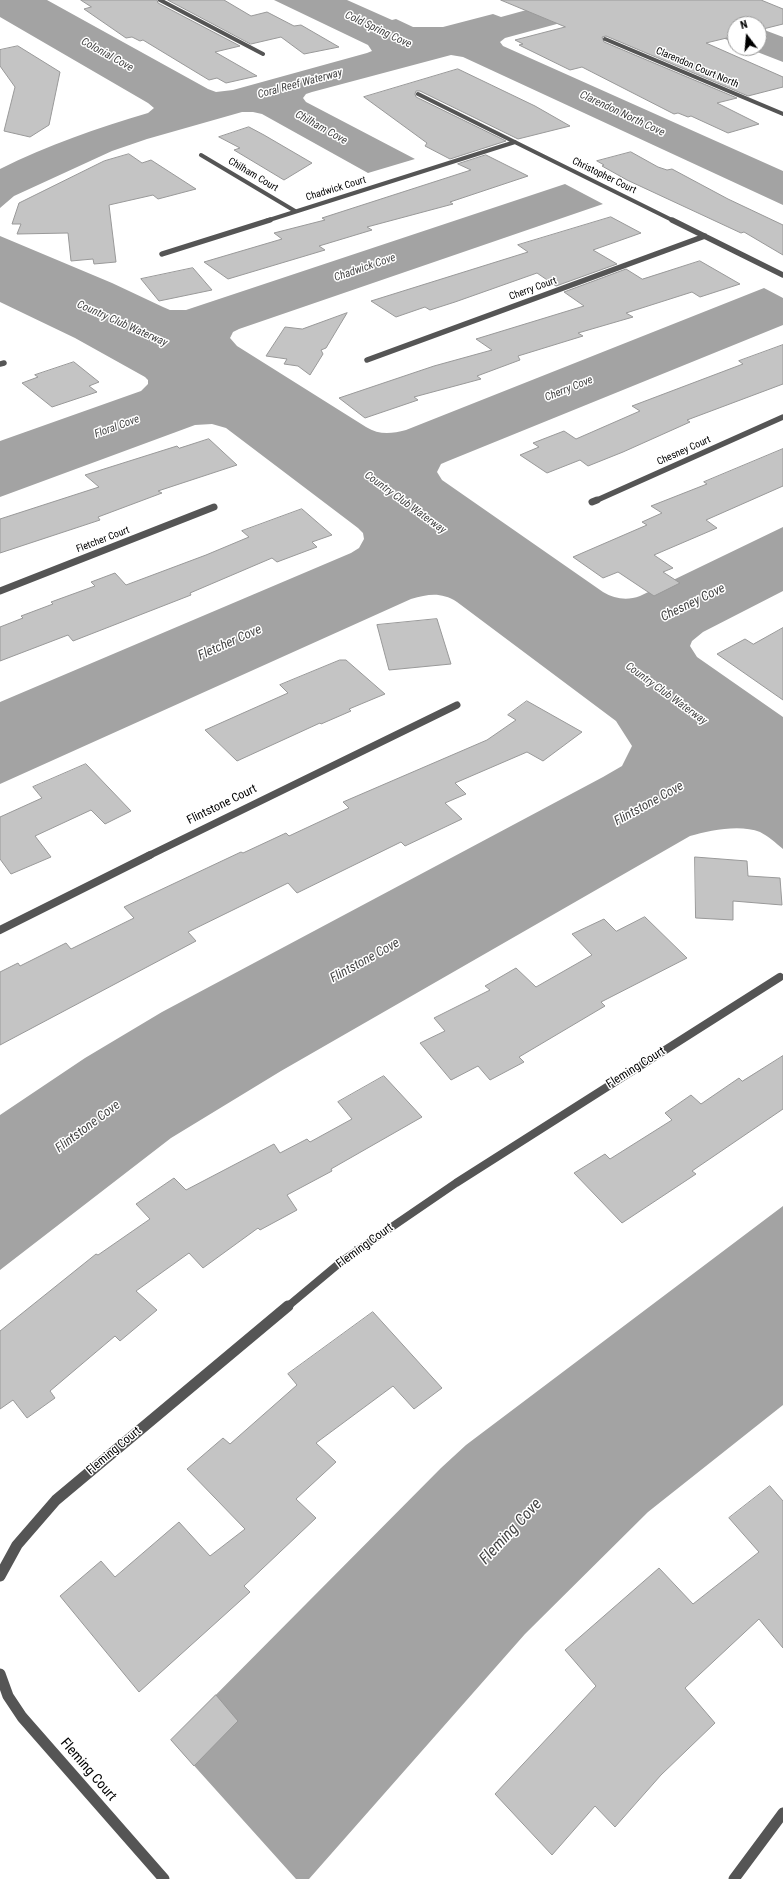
<!DOCTYPE html>
<style>
body{margin:0}
#map{position:relative;width:783px;height:1879px;overflow:hidden;background:#fff;font-family:"Roboto Condensed",sans-serif}
canvas{display:block}
.north{position:absolute;left:727px;top:16px;width:40px;height:40px;box-sizing:border-box;background:#fff;border:1px solid #999;border-radius:50%;rotate:344deg;font-size:11px;font-weight:700;line-height:16px;text-align:center;color:#000}
.north::after{content:'';display:block;margin:auto;width:14px;height:18px;background:#000;clip-path:polygon(50% 0,100% 100%,50% 72%,0 100%)}
</style>
<div id="map">
<canvas width="783" height="1879"></canvas>
<div class="north">N</div>
</div>
<script>
const context = document.querySelector('canvas').getContext('2d');
context.lineJoin = 'round';
function paint(path, color) { context.fillStyle = color; context.fill(path, 'evenodd'); }
function stroke(path, color, width, dash) { context.strokeStyle = color; context.lineWidth = width; context.lineCap = dash ? 'butt' : 'round'; context.setLineDash(dash || []); context.stroke(path); }
function label(font, color, halo, rows, align = 'center') {
  context.font = font + ' "Roboto Condensed",sans-serif'; context.lineWidth = 3; context.setLineDash([]); context.textBaseline = 'middle'; context.strokeStyle = halo; context.fillStyle = color; for (const [text, x, y, turn = 0] of rows) {
    context.save(); context.translate(x, y); context.rotate((+turn || 0) * Math.PI / 180); context.textAlign = isNaN(turn) ? turn : align; if (halo) context.strokeText(text, 0, 0); context.fillText(text, 0, 0); context.restore();
  }
}
paint(new Path2D(`
 M0 0H47L208 89 216 92 233 90 367 53 372 51 368 45 274 0H347L392 20 396 19 413 27H443L493 14 501 17 563 0H687L749 24H735V43L645 7 627 5 505 38 500 42 503 46 783 171V205L463 57 451 55 312 92 306 94 303 98 306 102 415 159 368 173 262 114 253 112H242L147 139 112 151 14 196 0 208V169C48 145 97 128 148 113L154 108 148 103 0 17Z
 M759 28 783 37V62L747 48H759Z
 M565 184 603 204 239 329 233 332 230 338 237 346 366 427C379 435 391 434 406 430L764 288 783 298V325L448 461 441 464 437 472 442 480 603 592C615 599 627 601 640 596L783 527V591L703 632 692 641 690 646 697 657 783 717V849C776 843 768 836 760 832 741 824 709 830 690 836L281 1071 171 1138 0 1270V1115L85 1058 162 1012 603 777 622 766 632 746 616 721 457 602C441 592 429 594 411 599L0 784V702L351 553 359 548 364 539 363 533 358 528 226 428 212 424 195 425 0 497V441L141 391 148 384V380L145 377 75 338 0 302V236L112 283 163 307 170 310H186Z
 M783 1206V1405L648 1512 525 1634 309 1879H296L171 1740 441 1468 466 1445Z`), '#a3a3a3');
const building = new Path2D(`
 M81 0H157L158 3 240 46 215 52 257 76 226 83 217 78 209 80 143 40 140 41 132 37 126 38 84 9 91 7Z
 M168 0H224L251 16 267 12 294 26 301 25 339 47 304 54 281 37 251 44Z
 M501 0H761L783 9V24L759 30V24H735V36L706 43 783 77V87L748 96 606 36 602 37 604 42 737 98 717 103 759 124 728 133 691 116 688 117 678 113 674 114 582 67 570 70 519 45 523 44 515 40 565 27Z
 M18 46 60 72 49 125 30 137 4 131 15 87 0 66V50Z
 M458 69 535 106 570 126 518 139 420 91H416L415 94 416 97 506 141 450 159 425 146 427 143 364 97Z
 M249 127 264 135 312 163 284 180 234 150 240 148 219 137Z
 M631 152 658 167 667 170 672 169 728 199 783 225V255L744 232 741 233 627 180 602 166 604 165 597 161Z
 M129 154 142 163 151 160 196 189 158 199 153 195 109 205 116 262 94 264 93 259 71 261 68 233 17 234 21 224H12L19 203 104 161Z
 M486 155 528 176 450 202 453 204 367 227 372 230 319 246 325 250 228 279 204 262 282 239 274 233 325 220 322 218 471 170 458 164Z
 M611 217 641 233 593 250 617 264 556 286 537 273 455 302 430 310 425 307 396 317 371 301 528 252 518 245Z
 M700 261 740 284 700 297 692 292 626 313 633 317 578 333 583 336 518 356 520 360 477 376 481 379 414 397 418 400 365 418 339 398 434 366 492 350 476 339 584 306 564 292 626 269 642 279Z
 M193 268 212 290 159 301 141 279Z
 M347 313 326 348 321 350 323 354 310 375 298 366 284 364 287 359 266 356 285 327 302 329Z
 M783 345V384L687 420 690 422 623 452 588 466 580 460 547 473 520 455 539 447 533 443 564 431 576 439 640 411 632 406 743 364 739 361Z
 M74 362 99 382 89 386 97 392 52 407 22 383 38 377 35 375Z
 M209 439 237 465 158 491 162 493 98 517 100 520 0 553V519L99 487 85 475 177 446 179 448Z
 M783 449V486L706 520 717 528 654 555 673 568 663 572 680 583 654 596 618 572 603 578 573 557 647 525 642 522 662 513 651 506 707 484 704 482Z
 M302 509 332 535 312 542 317 547 277 562 272 558 190 593 191 595 73 641 68 635 0 661V627L23 618 21 616 53 604 51 602 95 586 91 582 115 573 126 585 206 555 249 537 242 531Z
 M437 619 451 664 389 670 377 625Z
 M783 628V700L717 654 745 639 753 644Z
 M340 660H346L385 694 349 709 351 711 321 724 320 723 237 761 205 730 288 693 280 685Z
 M527 701 582 732 543 761 527 752 455 783 466 794 445 803 462 819 405 846 401 842 297 893 288 883 188 932 196 941 0 1045V972L18 963 20 966 66 943 71 949 134 918 124 907 241 852 243 853 286 833 289 836 349 808 343 802 487 740 516 720 508 715Z
 M86 764 131 811 105 824 91 810 35 836 51 857 11 874 0 859V817L42 798 33 787Z
 M695 857 747 861 748 876 780 878 782 905 733 901V920L696 918Z
 M645 917 687 958 601 1002 605 1006 519 1057 524 1062 490 1080 478 1066 451 1080 420 1043 445 1031 434 1018 490 990 485 986 516 968 536 987 592 955 572 934 604 919 616 931Z
 M783 1056V1109L692 1171 696 1174 622 1223 574 1173 605 1154 610 1159 672 1120 665 1113 691 1095 701 1104 739 1078 742 1081Z
 M384 1076 422 1117 331 1169 332 1171 287 1195 297 1210 260 1230 258 1228 203 1268 189 1253 136 1291 157 1310 120 1341 115 1336 50 1391 55 1398 27 1418 13 1400 0 1409V1331L96 1254 98 1255 150 1219 136 1204 174 1178 186 1190 274 1144 280 1153 307 1139 310 1142 352 1119 338 1102Z
 M373 1312 442 1388 414 1409 393 1386 316 1443 336 1462 296 1499 316 1518 244 1586 250 1592 139 1692 60 1596 101 1561 115 1577 179 1522 210 1556 245 1529 187 1469 223 1438 230 1444 297 1385 288 1374Z
 M770 1486 783 1501V1648L759 1619 685 1688 715 1723 661 1775 615 1827 595 1806 552 1855 495 1794 596 1686 565 1650 659 1568 693 1604 759 1552 729 1518Z
 M216 1695 238 1721 194 1766 171 1740Z`);
paint(building, '#c4c4c4');
stroke(building, '#999', 1);
stroke(new Path2D(`
 M160 0 263 54
 M605 39 783 114
 M418 94 674 221
 M201 155 295 211
 M266 221 515 142`), '#555', 4);
stroke(new Path2D(`
 M672 220 783 275
 M162 254 270 220
 M367 360 705 236
 M0 364 4 363
 M595 501 783 417`), '#555', 5.5);
stroke(new Path2D(`
 M592 502 597 500
 M0 591 214 507
 M148 856 457 705`), '#555', 7);
stroke(new Path2D(`
 M0 930 150 855
 M287 1307 342 1261 456 1183 780 977`), '#555', 8);
stroke(new Path2D(`
 M0 1576 17 1545 56 1500 288 1306
 M0 1674 8 1696 22 1717 164 1879
 M734 1879 783 1813`), '#555', 11);
label('10px', '#000', '#fff', [
 ["Clarendon Court North",697,68,23],
 ["Chilham Court",253,175,31],
 ["Christopher Court",604,176,26],
 ["Chadwick Court",336,189,-17],
 ["Cherry Court",533,289,-20],
 ["Chesney Court",684,451,-24],
 ["Fletcher Court",103,540,-21]
]);
label('italic 11px', '#444', '#fff', [
 ["Cold Spring Cove",378,30,25],
 ["Colonial Cove",107,55,29],
 ["Coral Reef Waterway",300,84,-15],
 ["Clarendon North Cove",622,114,25],
 ["Chilham Cove",321,128,29],
 ["Chadwick Cove",365,268,-19],
 ["Country Club Waterway",122,324,24],
 ["Cherry Cove",569,389,-22],
 ["Floral Cove",117,427,-20],
 ["Country Club Waterway",405,503,36],
 ["Country Club Waterway",666,694,36]
]);
label('12px', '#000', '#fff', [
 ["Flintstone Court",222,805,-26],
 ["Fleming Court",636,1068,-32],
 ["Fleming Court",365,1246,-36],
 ["Fleming Court",114,1451,-40]
]);
label('italic 13px', '#444', '#fff', [
 ["Chesney Cove",693,603,-26],
 ["Fletcher Cove",230,643,-24],
 ["Flintstone Cove",649,804,-29],
 ["Flintstone Cove",365,961,-29],
 ["Flintstone Cove",88,1127,-37]
]);
label('14px', '#000', '#fff', [
 ["Fleming Court",88,1770,49]
]);
label('italic 16px', '#444', '#fff', [
 ["Fleming Cove",511,1532,-47]
]);
</script>
